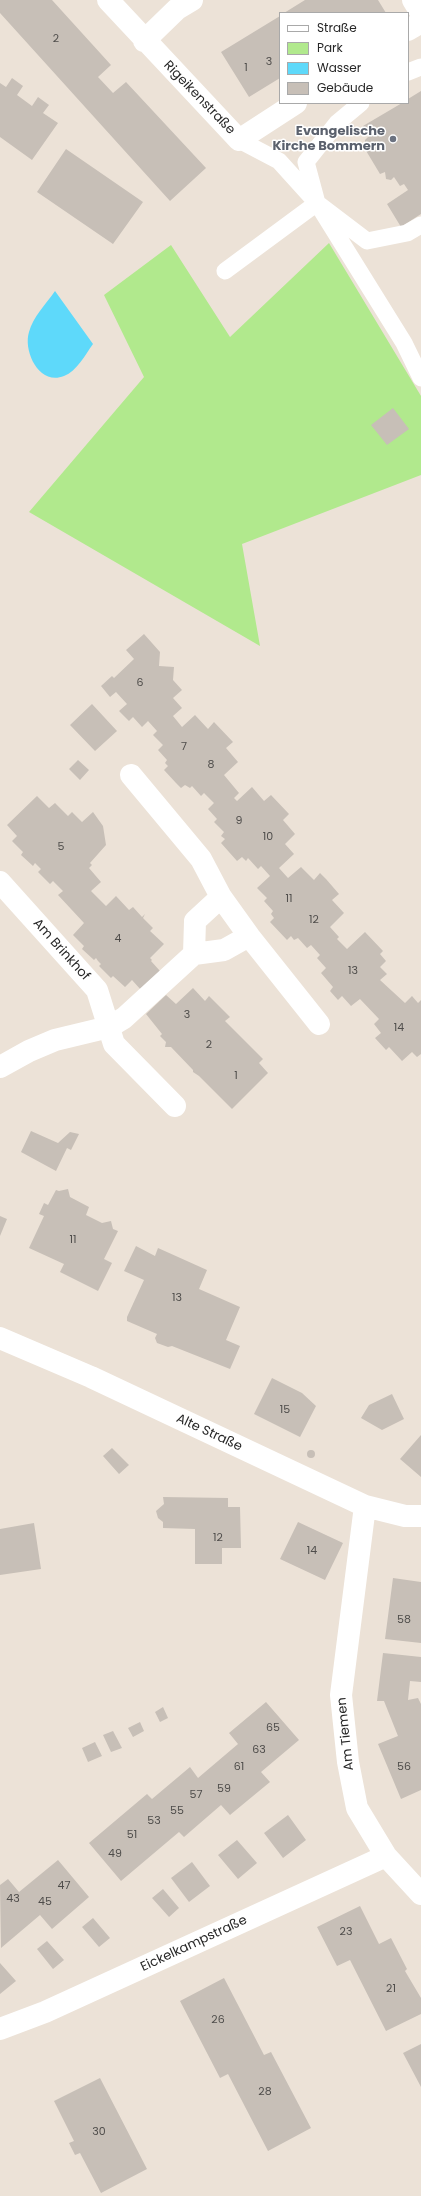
<!DOCTYPE html>
<meta charset="utf-8">
<style>
body{margin:0}
#map{position:relative;width:421px;height:2196px;overflow:hidden;background:#ece2d7;font-family:Poppins,sans-serif}
canvas{display:block}
.legend{position:absolute;left:279px;top:12px;width:130px;height:92px;box-sizing:border-box;background:#fff;border:1px solid #a9a9a9;margin:0;padding:5px 7px;list-style:none;font-size:12px;color:#272727}
.legend li{display:flex;align-items:center;gap:8px;height:20px}
.legend b{width:20px;border:1px solid #a9a9a9}
</style>
<div id="map">
<canvas width="421" height="2196"></canvas>
<ul class="legend">
<li><b style="height:5px;background:#fff"></b>Straße</li>
<li><b style="height:11px;background:#b1e98d"></b>Park</li>
<li><b style="height:11px;background:#5ed9fa"></b>Wasser</li>
<li><b style="height:11px;background:#c7bfb7"></b>Gebäude</li>
</ul>
</div>
<script>
const context = document.querySelector('canvas').getContext('2d');
context.lineJoin = 'round';
function paint(path, color) { context.fillStyle = color; context.fill(path, 'evenodd'); }
function stroke(path, color, width, dash) { context.strokeStyle = color; context.lineWidth = width; context.lineCap = dash ? 'butt' : 'round'; context.setLineDash(dash || []); context.stroke(path); }
function label(font, color, halo, rows, align = 'center') {
  context.font = font + ' Poppins,sans-serif'; context.lineWidth = 3; context.setLineDash([]); context.textBaseline = 'middle'; context.strokeStyle = halo; context.fillStyle = color; for (const [text, x, y, turn = 0] of rows) {
    context.save(); context.translate(x, y); context.rotate((+turn || 0) * Math.PI / 180); context.textAlign = isNaN(turn) ? turn : align; if (halo) context.strokeText(text, 0, 0); context.fillText(text, 0, 0); context.restore();
  }
}
paint(new Path2D(`
 M329 243 421 396V475L242 544 260 646 29 512 144 377 104 295 171 245 230 337Z`), '#b1e98d');
paint(new Path2D(`
 M55 291 93 344C85 355 77 371 64 376 39 386 23 351 29 332 33 317 46 304 55 291Z`), '#5ed9fa');
paint(new Path2D(`
 M0 0H52L111 65 98 77 113 93 126 82 206 168 170 201 0 13Z
 M305 0H378L386 13H284Z
 M280 16V78L249 97 221 52Z
 M12 78 23 86 17 95 32 106 38 97 49 105 43 113 58 123 32 160 0 137V83L6 87Z
 M421 91V214L401 227 387 204 408 190 404 184 400 186 394 177 391 180 386 179 385 172 380 174 365 149 369 147 365 144V140L369 136 363 126 402 103H408V99Z
 M66 149 143 202 113 244 37 192Z
 M393 408 409 429 387 445 371 425Z
 M144 634 160 652 159 666 174 667 173 680 182 690 173 698 182 708 173 716 182 727 195 715 208 729 214 722 233 742 226 748 238 762 224 775 239 793 234 798 237 801 252 787 264 801 271 795 289 814 283 820 295 834 285 844 294 854 279 868 288 878 301 867 314 880 320 873 326 879 339 894 332 900 344 913 330 927 339 937 337 939 347 949 365 932 383 951 380 954 386 961 380 967 387 974 380 980 405 1003 412 996 418 1003 421 1000V1054L417 1057 412 1052 402 1061 389 1047 386 1050 375 1038 381 1033 374 1024 379 1019 360 999 351 1006 342 996 338 1000 330 991 333 987 321 973 326 968 317 958 320 955 311 945 307 948 298 938 294 940 291 936 287 940 270 922 274 918 271 914 273 911 264 901 267 898 257 888 270 876 261 866 258 869 248 858 246 861 242 857 237 861 221 843 225 839 221 836 224 832 214 822 217 819 208 809 214 803 204 793 201 796 192 786 190 788 185 785 181 788 176 783 164 770 168 766 165 763 167 760 158 750 163 745 153 735 157 731 148 721 142 727 133 717 129 721 119 711 127 704 116 692 110 697 101 686 112 676 114 678 134 659 126 650Z
 M92 704 117 731 95 751 70 725Z
 M78 760 89 770 80 780 69 769Z
 M37 796 49 808 55 803 68 816 72 812 82 822 93 812 103 826 106 845 90 863 92 865 89 868 101 882 91 891 106 906 116 896 129 910 133 907 142 917 145 914 143 918 153 928 150 931 164 944 150 958 152 960 151 961 160 971 141 990 132 980 125 987 113 976 111 978 99 966 101 964 98 961 96 958 94 960 82 949 84 946 73 935 84 923 58 895 63 891 53 881 50 884 38 872 41 869 35 863 33 866 21 855 23 852 12 841 17 836 7 825Z
 M193 988 205 1001 209 996 230 1017 225 1021 263 1059 259 1063 268 1073 232 1109 199 1076 193 1072V1070L171 1047H165L166 1042 160 1036 162 1034 146 1014 166 995 176 1004Z
 M31 1131 58 1143 70 1132 79 1134 71 1150 67 1148 56 1171 21 1152Z
 M68 1189 70 1197 89 1207 86 1215 102 1223 111 1221 113 1229 118 1231 104 1259 112 1263 98 1291 60 1272 64 1264 29 1248 44 1216 39 1214 44 1203 48 1205 56 1190 59 1191Z
 M0 1216 7 1219 0 1236Z
 M136 1246 155 1256 158 1248 207 1270 199 1289 240 1307 226 1340 240 1346 230 1369 172 1346 168 1347 157 1343 155 1338 157 1334 127 1321V1317L144 1280 124 1271Z
 M272 1378 302 1393 316 1406 300 1437 254 1414Z
 M392 1394 404 1419 382 1430 361 1418 369 1405Z
 M421 1435V1477L400 1459Z
 M112 1448 129 1465 119 1474 103 1456Z
 M307 1454a4 4 0 1 1 8 0a4 4 0 1 1-8 0Z
 M163 1497 228 1498V1507H240L241 1548H222V1564H195V1529L163 1528V1522L158 1518 156 1511 164 1504Z
 M298 1522 343 1543 325 1580 280 1559Z
 M34 1523 41 1569 0 1575V1529Z
 M393 1578 421 1582V1643L385 1639Z
 M383 1653 421 1657V1682L410 1681 408 1700 418 1698 421 1704V1790L401 1799 378 1744 398 1736 384 1701H377Z
 M266 1702 299 1740 261 1772 270 1782 230 1815 221 1805 184 1837 179 1832 121 1881 89 1843 147 1794 152 1799 190 1767 198 1778 238 1744 229 1733Z
 M163 1707 168 1718 160 1722 155 1712Z
 M140 1722 144 1731 133 1737 128 1728Z
 M113 1731 122 1748 111 1752 103 1735Z
 M95 1742 102 1756 88 1762 82 1748Z
 M288 1815 306 1840 283 1858 264 1833Z
 M237 1840 257 1863 238 1879 218 1855Z
 M58 1860 89 1897 52 1929 40 1915 1 1948 0 1885 8 1879 19 1892Z
 M192 1862 210 1886 189 1902 171 1878Z
 M163 1889 179 1908 169 1917 152 1898Z
 M360 1906 379 1944 391 1938 407 1969 405 1971 421 1998V2014L386 2031 350 1960 337 1966 317 1927Z
 M93 1918 110 1938 99 1947 82 1927Z
 M47 1941 64 1960 53 1969 37 1949Z
 M0 1963 16 1981 0 1994Z
 M224 1978 264 2055 271 2052 311 2128 268 2151 228 2074 220 2078 180 2001Z
 M421 2044V2087L403 2053Z
 M100 2078 147 2169 101 2193 80 2153 75 2155 69 2143 74 2141 54 2101Z`), '#c7bfb7');
stroke(new Path2D(`
 M408 72 421 67
 M361 103 337 123 306 162 317 203 404 343 421 378
 M239 140 279 161 317 203 367 241 407 233 421 225
 M225 271 317 203`), '#fff', 17);
stroke(new Path2D(`
 M108 0 239 140 296 103
 M413 0 421 13
 M408 30 421 22
 M144 41 177 9 192 0
 M131 775 201 859 221 897 249 936
 M0 882 97 990 114 1044 175 1106
 M194 954 195 921 221 897
 M0 1067 29 1051 55 1040 109 1027 124 1018 194 954 224 950 249 936 319 1024
 M0 1338 91 1377 365 1506 405 1516H421
 M365 1506 341 1695 348 1762 357 1808 386 1856 421 1894
 M0 2029 45 2012 386 1856`), '#fff', 22);
for (const [x, y, r, color] of [
 [393,139,4,"#6b7280"]
]) { const dot = new Path2D(); dot.arc(x, y, r, 0, 2 * Math.PI); context.fillStyle = color; context.fill(dot); stroke(dot, '#fff', 1.5); }
label('11px', '#4f4d4b', null, [
 ["2",56,39],
 ["3",269,62],
 ["1",246,68],
 ["6",140,683],
 ["7",184,747],
 ["8",211,765],
 ["9",239,821],
 ["10",268,837],
 ["5",61,847],
 ["11",289,899],
 ["12",314,920],
 ["4",118,939],
 ["13",353,971],
 ["3",187,1015],
 ["14",399,1028],
 ["2",209,1045],
 ["1",236,1076],
 ["11",73,1240],
 ["13",177,1298],
 ["15",285,1410],
 ["12",218,1538],
 ["14",312,1551],
 ["58",404,1620],
 ["65",273,1728],
 ["63",259,1750],
 ["61",239,1767],
 ["56",404,1767],
 ["59",224,1789],
 ["57",196,1795],
 ["55",177,1811],
 ["53",154,1821],
 ["51",132,1835],
 ["49",115,1854],
 ["47",64,1886],
 ["43",13,1899],
 ["45",45,1902],
 ["23",346,1932],
 ["21",391,1989],
 ["26",218,2020],
 ["28",265,2092],
 ["30",99,2132]
]);
label('13px', '#272727', '#fff', [
 ["Rigeikenstraße",199,98,46],
 ["Am Brinkhof",61,950,48],
 ["Alte Straße",209,1433,25],
 ["Am Tiemen",346,1734,-96],
 ["Eickelkampstraße",194,1944,-25]
]);
label('bold 13px', '#5b616d', '#fff', [
 ["Evangelische",385,132],
 ["Kirche Bommern",385,147]
], 'right');
</script>
